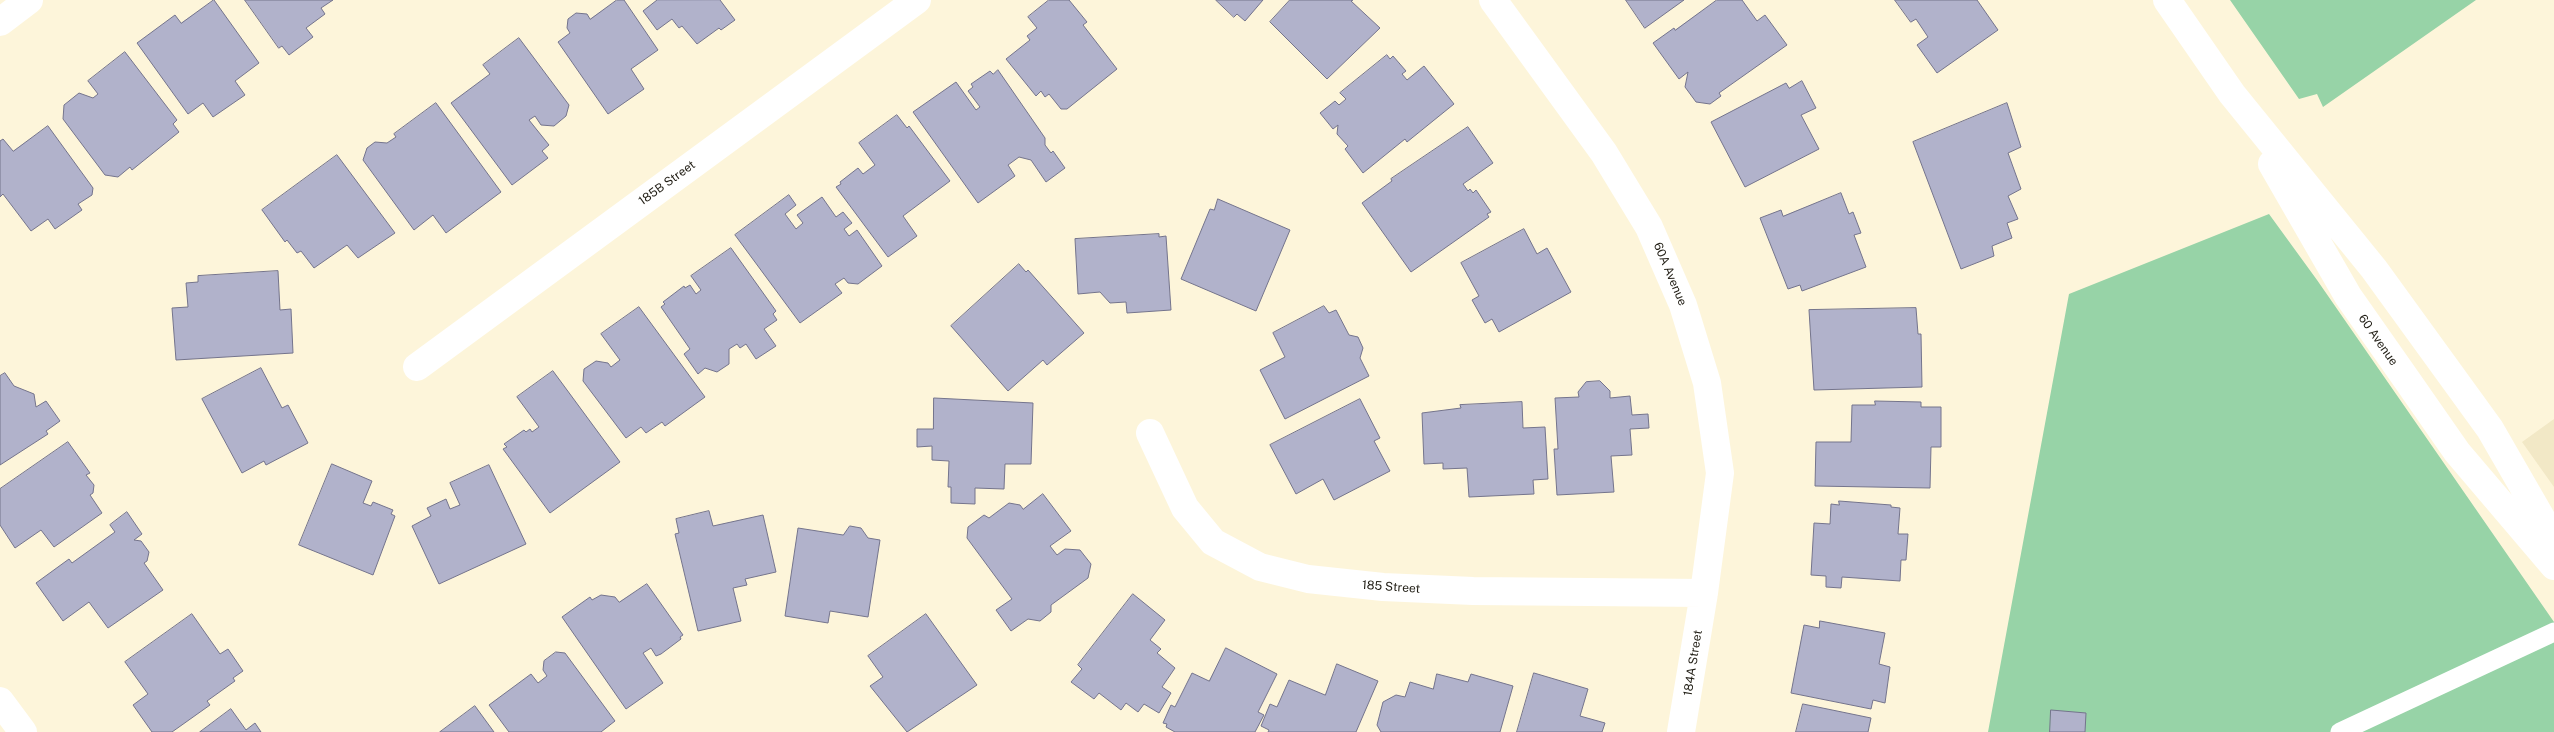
<!DOCTYPE html>
<style>
body{margin:0}
canvas{display:block;background:#fdf5da}
</style>
<canvas width="2554" height="732"></canvas>
<script>
const context = document.querySelector('canvas').getContext('2d');
context.lineJoin = 'round';
function paint(path, color) { context.fillStyle = color; context.fill(path, 'evenodd'); }
function stroke(path, color, width, dash) { context.strokeStyle = color; context.lineWidth = width; context.lineCap = dash ? 'butt' : 'round'; context.setLineDash(dash || []); context.stroke(path); }
function label(font, color, halo, rows, align = 'center') {
  context.font = font + ' "Public Sans",sans-serif'; context.lineWidth = 4.5; context.setLineDash([]); context.textBaseline = 'middle'; context.strokeStyle = halo; context.fillStyle = color; for (const [text, x, y, turn = 0] of rows) {
    context.save(); context.translate(x, y); context.rotate((+turn || 0) * Math.PI / 180); context.textAlign = isNaN(turn) ? turn : align; if (halo) context.strokeText(text, 0, 0); context.fillText(text, 0, 0); context.restore();
  }
}
paint(new Path2D(`
 M2554 419V487L2522 442Z`), '#f2e8c6');
paint(new Path2D(`
 M2230 0H2476L2323 107 2317 94 2299 99Z
 M2269 214 2317 280 2554 622V732H1988L2069 294Z`), '#97d3a7');
const building = new Path2D(`
 M214 0 259 63 235 81 245 95 213 117 203 103 188 114 137 43 175 15 181 23Z
 M245 0H333L321 8 325 14 306 28 313 37 289 55 282 46 279 48Z
 M617 0H624L658 50 631 69 644 89 608 114 558 42 570 33 567 28 568 19 576 13 587 14 590 19Z
 M720 0 735 20 721 30 719 28 697 44 682 26 679 28 672 19 657 30 643 11 657 0Z
 M1049 0H1069L1087 22 1083 25 1117 69 1067 109H1061L1049 94 1045 97 1041 91 1036 96 1006 59 1030 40 1027 36 1037 28 1028 17Z
 M1216 0H1263L1245 21 1237 14 1234 17Z
 M1290 0H1353L1351 1 1380 28 1327 79 1270 22Z
 M1626 0H1684L1645 28Z
 M1717 0H1742L1757 21 1765 15 1787 45 1719 93 1721 96 1710 104 1696 102 1685 87 1688 72 1679 79 1653 43 1674 28 1675 30Z
 M1895 0H1977L1998 30 1937 73 1917 45 1928 37 1916 19 1911 22Z
 M519 38 569 105 566 116 554 126 541 125 535 116 529 120 549 145 542 151 548 158 512 185 451 103 490 74 483 65Z
 M125 52 177 120 173 124 179 132 132 170 130 167 118 177 105 175 63 119 64 105 79 93 93 98 98 94 88 81Z
 M1387 55 1390 59 1393 56 1406 71 1402 74 1407 80 1424 66 1454 104 1407 142 1405 139 1363 173 1345 149 1348 146 1337 134 1338 125 1333 129 1320 113 1335 101 1339 105 1346 99 1340 93Z
 M998 70 1045 138V145L1051 153 1053 151 1065 168 1046 182 1031 160 1019 157 1008 165 1015 176 978 203 913 112 956 82 976 110 980 107 968 91 973 87 971 84 990 71 993 74Z
 M1802 81 1816 108 1801 115 1819 149 1745 187 1711 122 1786 83 1789 88Z
 M436 103 501 192 446 233 433 215 414 230 363 160 367 148 375 142 387 143 396 137 394 134Z
 M2007 103 2021 147 2008 153 2021 189 2008 196 2018 219 2007 223 2012 238 1992 246 1994 256 1961 269 1913 142Z
 M897 115 907 128 909 126 950 181 903 216 917 236 888 257 836 187 841 184 840 182 858 168 863 174 875 165 859 143Z
 M48 126 93 188 92 195 78 204 82 210 55 229 48 219 31 231 3 194 0 197V141L3 139 13 151Z
 M1468 127 1493 163 1463 184 1468 191 1470 189 1473 193 1476 190 1491 212 1487 214 1489 217 1411 272 1362 203 1392 181 1391 179Z
 M337 155 395 233 358 258 347 245 314 268 301 251 297 253 287 240 285 242 262 210Z
 M1841 193 1849 214 1853 212 1861 233 1854 235 1866 267 1802 291 1800 285 1788 289 1760 218 1781 210 1783 216Z
 M789 195 796 205 785 214 796 229 803 223 797 215 822 197 836 217 843 212 852 223 844 229 849 236 857 230 882 266 858 284 848 283 844 278 835 284 842 293 800 323 735 235Z
 M1218 199 1290 230 1256 311 1181 279 1210 209 1214 210Z
 M1524 229 1537 254 1547 248 1571 292 1499 332 1492 319 1485 323 1472 300 1479 296 1461 263Z
 M1159 234V237L1166 236 1171 310 1127 313 1126 302 1110 303 1100 292 1078 294 1075 239Z
 M731 248 776 311 773 314 777 320 764 329 776 346 756 359 746 344 740 348 737 344 729 349V364L717 372 705 368 698 374 684 354 690 349 661 307 665 304 663 302 684 286 685 288 690 285 696 294 701 290 691 276Z
 M1019 264 1026 272 1028 270 1084 333 1047 365 1043 360 1008 391 951 326Z
 M278 271 280 310 291 309 293 353 176 360 172 308 188 307 186 283 198 282V276Z
 M1324 306 1329 313 1336 310 1349 335 1358 337 1363 348 1360 358 1369 376 1285 419 1260 370 1285 357 1273 333Z
 M639 307 705 397 665 426 662 422 646 433 641 427 626 438 583 381 584 369 596 361 608 363 611 367 620 360 601 334Z
 M1916 308 1918 334H1921L1922 387 1814 390 1809 310Z
 M261 368 282 408 288 405 308 443 266 465 264 461 242 473 202 399Z
 M553 371 620 462 550 513 503 449 507 447 504 444 524 430 526 432 530 429 532 432 539 427 517 397Z
 M5 373 14 386 34 394 36 407 46 401 60 421 46 431 48 434 0 465V376Z
 M1600 381 1610 391V398L1630 396 1632 415 1648 414 1649 428 1630 429 1632 455 1611 456 1614 492 1557 495 1554 449H1558L1555 398 1579 397 1578 392 1586 382Z
 M934 398 1033 403 1031 464H1005L1004 489 975 488V504L951 503V487H948L949 461 932 460V446L917 447V429H933Z
 M1360 399 1380 438 1374 441 1390 471 1334 500 1323 479 1296 494 1270 445Z
 M1875 401 1921 402V407H1941V447H1931L1930 488 1815 486 1816 442H1851L1852 405H1875Z
 M1522 402 1523 428 1545 427 1548 479 1533 480 1534 494 1469 497 1467 468 1443 469V463L1424 464 1422 413 1461 408 1460 405Z
 M68 442 90 473 86 475 94 485 93 493 90 495 102 513 54 547 41 530 15 548 0 525V489Z
 M332 464 372 481 363 503 371 506 373 502 393 510 391 514 395 516 373 575 299 545Z
 M489 465 526 544 439 584 412 526 431 516 427 508 446 499 450 509 460 505 450 483Z
 M1043 494 1071 531 1050 546 1057 555 1065 549 1080 550 1091 564 1088 578 1051 605V612L1040 621 1028 619 1011 631 996 610 1012 599 967 538 968 527 984 515 989 518 1009 503 1020 505 1023 509Z
 M1839 501 1891 505V507L1900 508 1898 534H1908L1906 560H1901L1900 581 1842 577 1841 588 1826 587V576L1811 575 1814 523 1830 524 1831 504 1839 505Z
 M709 511 713 526 763 515 776 572 745 579 747 585 733 588 741 621 698 631 675 534 679 533 676 519Z
 M127 512 142 534 134 540 141 541 149 552 147 561 144 563 163 590 108 628 89 602 63 621 36 583 69 559 72 563 115 532 110 525Z
 M850 526 861 528 868 538 880 540 868 617 830 611 828 623 785 616 798 528 843 535Z
 M647 584 683 635 680 637 681 639 661 654 656 656 651 648 643 653 663 683 626 709 562 617 590 597 592 600 601 595 615 597 619 602Z
 M1133 594 1165 620 1150 640 1161 649 1157 653 1175 668 1162 687 1171 693 1159 713 1144 704 1138 712 1126 703 1121 710 1099 693 1094 699 1071 682 1082 669 1078 665Z
 M192 614 220 654 228 649 243 671 233 678 235 681 207 701 210 705 172 732H152L133 705 148 694 125 662Z
 M926 614 977 685 907 732 870 686 883 677 868 656Z
 M1820 621 1885 633 1879 664 1890 667 1885 703 1873 700 1871 709 1791 693 1804 625 1819 628Z
 M1226 648 1277 674 1258 712 1264 715 1255 732H1175L1166 727 1167 724 1163 723 1171 705 1175 707 1192 673 1209 681Z
 M556 652 565 653 615 721 601 732H509L489 705 531 674 538 683 547 676 543 670 544 661Z
 M1337 664 1378 681 1356 732H1268L1269 730 1261 726 1270 704 1277 707 1289 680 1325 695Z
 M1534 673 1588 689 1580 716 1605 723 1602 732H1517Z
 M1437 674 1468 682 1471 674 1513 686 1500 732H1381L1377 725 1383 702 1396 695 1405 697 1410 682 1433 689Z
 M1803 704 1871 718 1868 732H1796Z
 M475 706 494 732H440Z
 M231 709 246 730 255 723 261 732H200Z
 M2051 710 2086 713 2085 732H2050Z`);
paint(building, '#b1b2cb');
stroke(building, '#74748c', 1);
stroke(new Path2D(`
 M2340 732 2554 632`), '#fff', 19);
stroke(new Path2D(`
 M1493 0 1604 153 1649 227 1683 305 1707 383 1720 473 1704 593 1681 732
 M0 22 29 0
 M417 367 917 0
 M1150 433 1185 508 1213 542 1260 567 1308 579 1383 587 1473 591 1704 593
 M0 701 23 732`), '#fff', 28);
stroke(new Path2D(`
 M2167 0 2232 94 2374 269 2490 429 2554 540
 M2272 164 2348 296 2409 383 2457 452 2554 566`), '#fff', 28);
label('12px', '#201d14', '#fff', [
 ["185B Street",667,183,-36],
 ["60A Avenue",1670,274,67],
 ["60 Avenue",2378,340,55],
 ["185 Street",1391,587,4],
 ["184A Street",1693,663,-81]
]);
</script>
